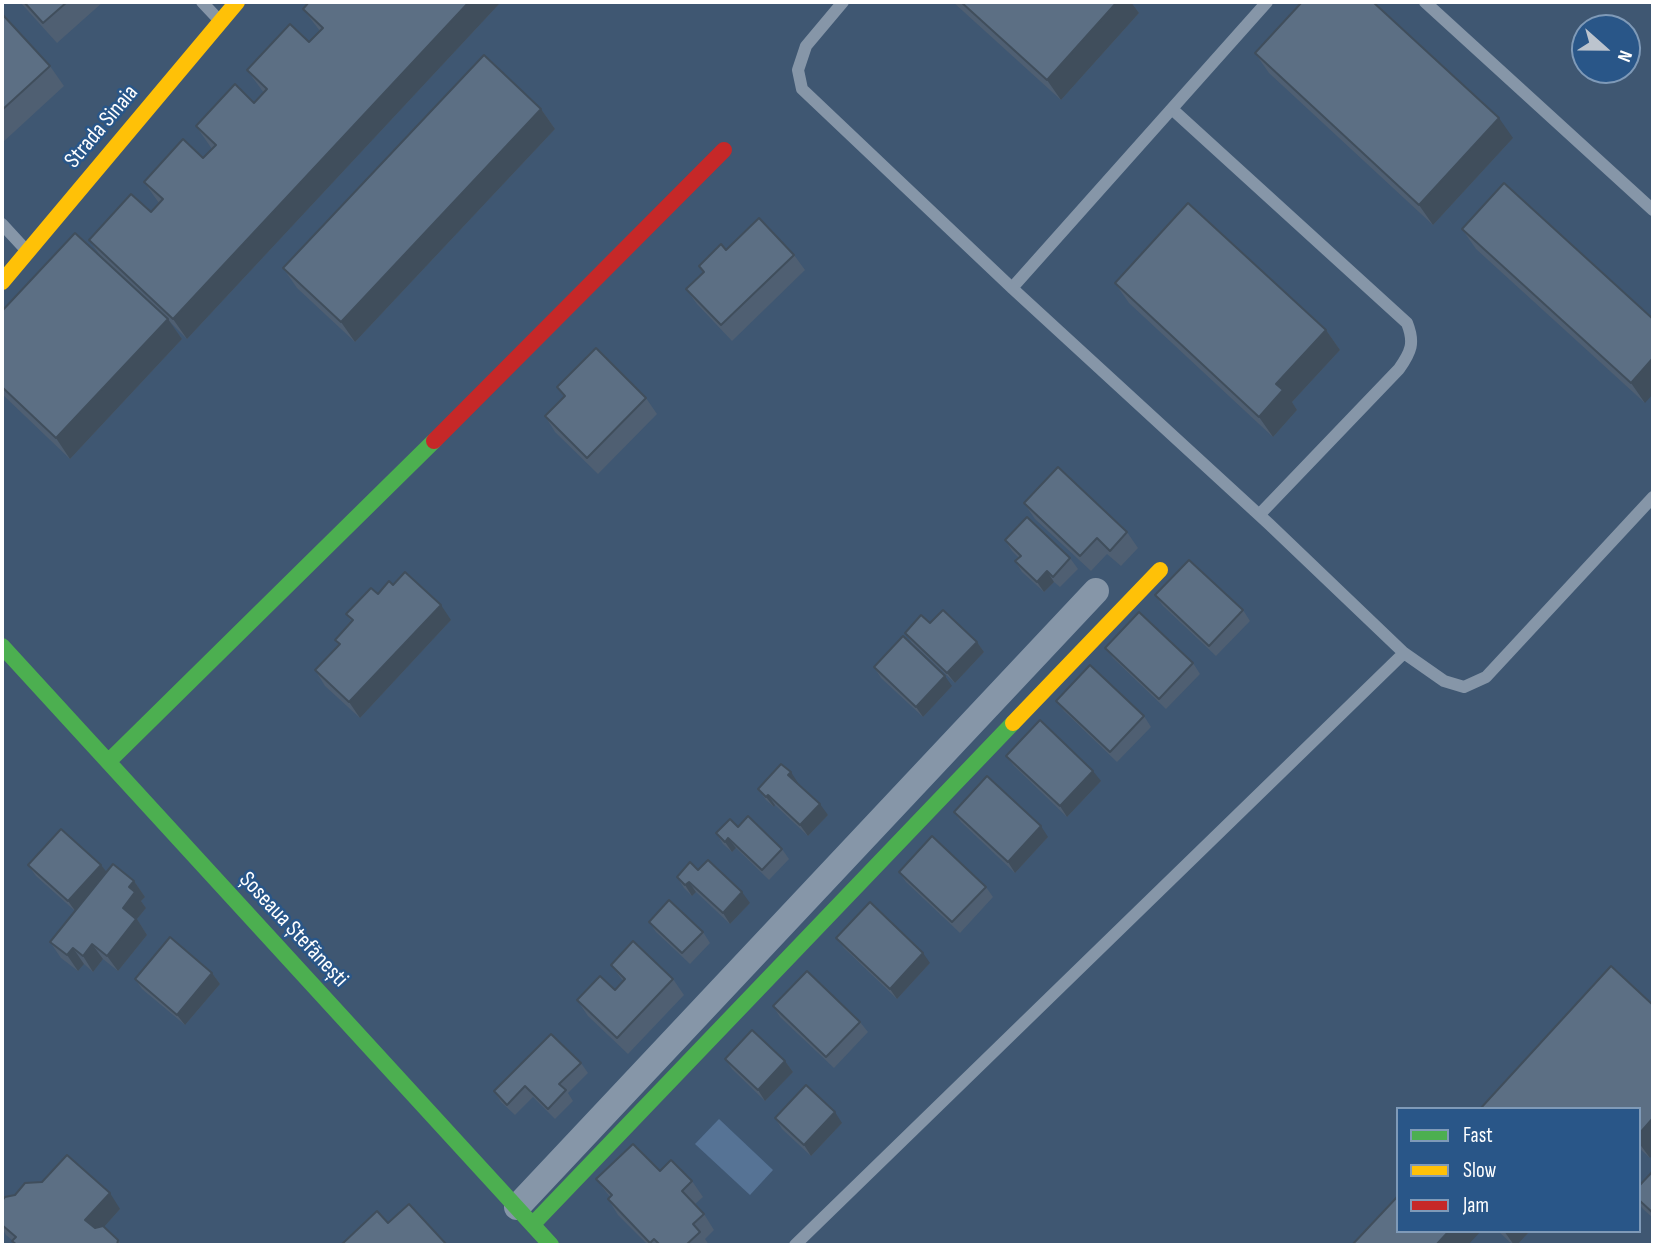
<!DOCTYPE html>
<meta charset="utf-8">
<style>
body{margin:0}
#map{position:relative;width:1655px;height:1247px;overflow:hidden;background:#3f5772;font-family:"Sofia Sans Condensed",sans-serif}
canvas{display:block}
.frame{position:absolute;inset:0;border:4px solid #fff;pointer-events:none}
.legend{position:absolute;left:1396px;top:1107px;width:245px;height:126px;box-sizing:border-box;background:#295688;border:2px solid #7f9ab8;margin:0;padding:9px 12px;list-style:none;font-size:21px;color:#fff}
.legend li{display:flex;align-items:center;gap:14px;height:35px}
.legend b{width:35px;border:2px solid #7f9ab8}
.north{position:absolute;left:1571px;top:14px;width:70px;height:70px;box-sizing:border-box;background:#295688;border:2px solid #7f9ab8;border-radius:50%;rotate:111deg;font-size:19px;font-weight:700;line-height:28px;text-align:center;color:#fff}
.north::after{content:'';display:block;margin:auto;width:24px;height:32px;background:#bcc4ce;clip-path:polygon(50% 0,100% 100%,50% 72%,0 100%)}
</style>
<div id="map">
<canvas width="1655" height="1247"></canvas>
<div class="frame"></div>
<ul class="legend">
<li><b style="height:9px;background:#4caf50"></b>Fast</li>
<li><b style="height:9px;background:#ffc107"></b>Slow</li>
<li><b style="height:9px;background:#c62828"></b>Jam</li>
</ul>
<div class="north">N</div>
</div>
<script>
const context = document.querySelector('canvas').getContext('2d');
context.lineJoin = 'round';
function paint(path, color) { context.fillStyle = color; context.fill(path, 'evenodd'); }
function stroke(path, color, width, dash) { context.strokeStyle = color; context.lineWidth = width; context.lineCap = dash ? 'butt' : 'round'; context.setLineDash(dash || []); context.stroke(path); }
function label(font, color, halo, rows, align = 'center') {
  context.font = font + ' "Sofia Sans Condensed",sans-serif'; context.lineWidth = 5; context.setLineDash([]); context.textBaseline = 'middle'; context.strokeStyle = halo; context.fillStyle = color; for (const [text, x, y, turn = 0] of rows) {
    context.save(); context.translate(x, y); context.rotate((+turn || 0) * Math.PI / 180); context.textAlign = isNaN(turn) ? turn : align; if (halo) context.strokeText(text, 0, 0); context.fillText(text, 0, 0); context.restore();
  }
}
paint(new Path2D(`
 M719 1119 773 1170 750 1195 695 1144Z`), '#567395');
stroke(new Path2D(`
 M202 2 218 19
 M843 2 806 46 798 70 802 89 1012 288 1269 524 1404 653 1444 681 1464 687 1486 677 1653 497
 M1425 2 1653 210
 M1172 109 1407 323C1415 343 1411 352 1399 369L1259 515
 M2 224 25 249
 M1012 288 1267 2
 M795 1245 1404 653`), '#8696a8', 12);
stroke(new Path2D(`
 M517 1207 1096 591`), '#8696a8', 26);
stroke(new Path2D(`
 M2 646 551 1245
 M108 762 434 441
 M533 1224 1013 723`), '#4caf50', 16);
stroke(new Path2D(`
 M2 282 237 2
 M1013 723 1160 570`), '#ffc107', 16);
stroke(new Path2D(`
 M434 441 724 150`), '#c62828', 16);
paint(new Path2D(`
 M20 2H103L57 43Z
 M309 2H501L187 339 169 321 182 339 70 459 2 394V311L102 258 89 240 151 212 159 203 144 182 203 158 212 149 196 126 254 103 264 93 247 70 309 42 320 31 303 9Z
 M953 2H1131L1139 13 1061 100Z
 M2 14 50 66 64 86 2 143Z
 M1255 53 1513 138 1433 225 1269 73Z
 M541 109 555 129 355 342 297 288 283 268Z
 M1504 183 1645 403 1476 249 1462 229Z
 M726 250 794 255 805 270 732 341 697 304 686 289 703 273 699 266Z
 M1115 283 1326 330 1340 350 1292 402 1297 410 1273 437 1129 303Z
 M557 387 646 398 657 414 598 474 555 432 545 416 564 397Z
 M1024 503 1127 532 1138 548 1121 566 1107 554 1091 571 1035 519Z
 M1005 540 1070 558 1078 569 1060 587 1054 582 1044 592 1022 572 1015 561 1019 558 1012 551Z
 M393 585 451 620 360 718 325 686 315 670 339 644 335 640 352 622 346 614Z
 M1155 595 1243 610 1250 621 1216 656 1163 606Z
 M930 623 977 642 984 652 955 683 912 643 905 633Z
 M1105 648 1193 663 1200 674 1166 709 1113 658Z
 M874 667 952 686 923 717 881 678Z
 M1056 701 1144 716 1151 727 1117 762 1064 711Z
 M1006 756 1101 781 1067 817 1014 766Z
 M798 783 828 815 808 836 775 805 774 807 766 800 758 789Z
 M954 812 1048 837 1015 873 961 822Z
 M738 827 782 849 789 859 769 880 736 848 732 852 723 844 716 833Z
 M28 865H101L106 872 134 881 145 897 141 901 146 908 137 919 147 935 118 971 103 959 93 972 84 964 78 971 61 958 50 942 75 911 36 876Z
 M698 870 750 903 730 924 696 892 692 896 684 888 677 877Z
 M899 872 986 887 993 897 960 933 906 882Z
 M649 922 703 932 710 943 690 964 656 932Z
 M836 938 930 963 897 999 844 948Z
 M611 965 673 979 684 995 628 1054 588 1016 577 1000 615 990 623 981Z
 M1611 966 1650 1158 1639 1148V1109Z
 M212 973 220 984 185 1025 142 989 135 979Z
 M773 1006 860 1022 868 1032 834 1068 780 1017Z
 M725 1059 785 1061 793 1072 765 1101 732 1069Z
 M581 1063 588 1073 568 1093 573 1101 555 1119 533 1097 515 1115 501 1102 494 1091Z
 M775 1118 842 1123 811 1156 782 1129Z
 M660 1171 692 1181 703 1197 694 1205 704 1214 714 1230 705 1239 709 1245H648L618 1215 608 1199 610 1197 596 1179Z
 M1653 1171V1218L1643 1209 1639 1204V1186Z
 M2 1201 120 1209 104 1227 118 1240 122 1245H15L13 1241 6 1235 2 1228Z
 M1498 1231H1530L1517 1245H1513Z`), '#4f5f72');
paint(new Path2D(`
 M469 2H501L187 339 173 319Z
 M1117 2H1131L1139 13 1061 100 1047 80Z
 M541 109 555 129 355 342 341 322Z
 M1499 118 1513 138 1433 225 1419 205Z
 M168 319 182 339 70 459 56 438Z
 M1326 330 1340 350 1292 402 1297 410 1273 437 1259 417 1276 384Z
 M1653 358V394L1645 403 1631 383Z
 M1047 571 1054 582 1044 592 1037 582Z
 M441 605 451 620 360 718 349 702Z
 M977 642 984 652 955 683 947 673Z
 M945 676 952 686 923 717 916 707Z
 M1093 771 1101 781 1067 817 1060 806Z
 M791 772 798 783 796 786 788 775Z
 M768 795 775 805 774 807 766 797Z
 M820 804 828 815 808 836 800 825Z
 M1041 826 1048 837 1015 873 1008 862Z
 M728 838 736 848 732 852 725 842Z
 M101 865 109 875 76 912 68 901Z
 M134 881 145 897 141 901 146 908 137 919 147 935 118 971 107 956 129 887Z
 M689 882 696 892 692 896 685 885Z
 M742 892 750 903 730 924 723 913Z
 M92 944 103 959 93 972 83 956Z
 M73 948 84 964 78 971 67 955Z
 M923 953 930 963 897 999 890 989Z
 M212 973 220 984 185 1025 177 1015Z
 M785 1061 793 1072 765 1101 758 1090Z
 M835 1112 842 1123 811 1156 804 1145Z
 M1653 1118V1154L1650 1158 1639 1143V1134Z
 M110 1193 120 1209 96 1236 85 1220Z
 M1449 1231H1481L1468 1245H1436Z
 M1504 1231H1530L1517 1245H1514Z`), '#404e5c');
const building = new Path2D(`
 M24 2H67L43 23Z
 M309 2H469L173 319 89 240 131 194 151 212 163 199 144 182 183 139 203 158 216 145 196 126 235 84 254 103 267 89 247 70 290 24 309 42 323 28 303 9Z
 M961 2H1117L1047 80Z
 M1302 2H1373L1499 118 1419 205 1255 53Z
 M2 14 50 66 2 110Z
 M484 55 541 109 341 322 283 268Z
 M1504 183 1653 319V358L1631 383 1462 229Z
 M1188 203 1326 330 1276 384 1283 390 1259 417 1115 283Z
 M759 218 794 255 721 325 686 289 704 272 699 266 721 244 726 250Z
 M75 233 168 319 56 438 2 387V311Z
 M596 348 646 398 587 458 545 416 565 396 557 387Z
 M1058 467 1127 532 1110 551 1097 538 1080 556 1024 503Z
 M1027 517 1070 558 1053 577 1047 571 1037 582 1015 561 1021 556 1005 540Z
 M1189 560 1243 610 1209 646 1155 595Z
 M405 572 441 605 349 702 315 670 340 644 335 640 353 620 346 614 371 588 378 594 389 581 393 585Z
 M943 610 977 642 947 673 905 633 921 615 930 623Z
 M1139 612 1193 663 1159 699 1105 648Z
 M903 636 945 676 916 707 874 667Z
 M1090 665 1144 716 1110 752 1056 701Z
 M1040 720 1093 771 1060 806 1006 756Z
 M781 764 791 772 788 775 820 804 800 825 768 795 766 797 758 789Z
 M987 776 1041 826 1008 862 954 812Z
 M748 816 782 849 762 870 728 838 725 842 716 833 730 819 738 827Z
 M61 829 101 865 68 901 28 865Z
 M932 836 986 887 952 922 899 872Z
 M708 860 742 892 723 913 689 882 685 885 677 877 690 862 698 870Z
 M113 864 134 881 129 887 135 892 123 908 136 919 107 956 92 944 83 956 73 948 67 955 50 942Z
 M669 900 703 932 682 953 649 922Z
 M870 902 923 953 890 989 836 938Z
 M170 937 212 973 177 1015 135 979Z
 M633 941 673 979 617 1038 577 1000 600 976 615 990 625 979 611 965Z
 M1611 966 1653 1005V1118L1639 1134V1109H1480Z
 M807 971 860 1022 826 1057 773 1006Z
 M752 1030 785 1061 758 1090 725 1059Z
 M551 1034 581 1063 559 1084 566 1090 548 1109 525 1086 507 1105 494 1091Z
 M806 1085 835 1112 804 1145 775 1118Z
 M633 1144 660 1171 671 1160 692 1181 682 1191 704 1214 693 1224 700 1232 686 1245H660L654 1239 650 1243 608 1199 612 1195 596 1179Z
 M67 1155 110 1193 85 1220 95 1228 103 1226 118 1240 117 1245H17L12 1241 16 1237 2 1225V1201L5 1197 15 1195 25 1183 42 1182Z
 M1653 1171V1213L1639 1200V1186Z
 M1398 1196V1231H1449L1436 1245H1352Z
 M409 1204 447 1245H341L377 1211 388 1223Z`);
paint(building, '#5c6f84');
stroke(building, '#404e5c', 2);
label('23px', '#fff', '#295688', [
 ["Strada Sinaia",102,127,-50],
 ["Șoseaua Ștefănești",293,930,47]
]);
</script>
